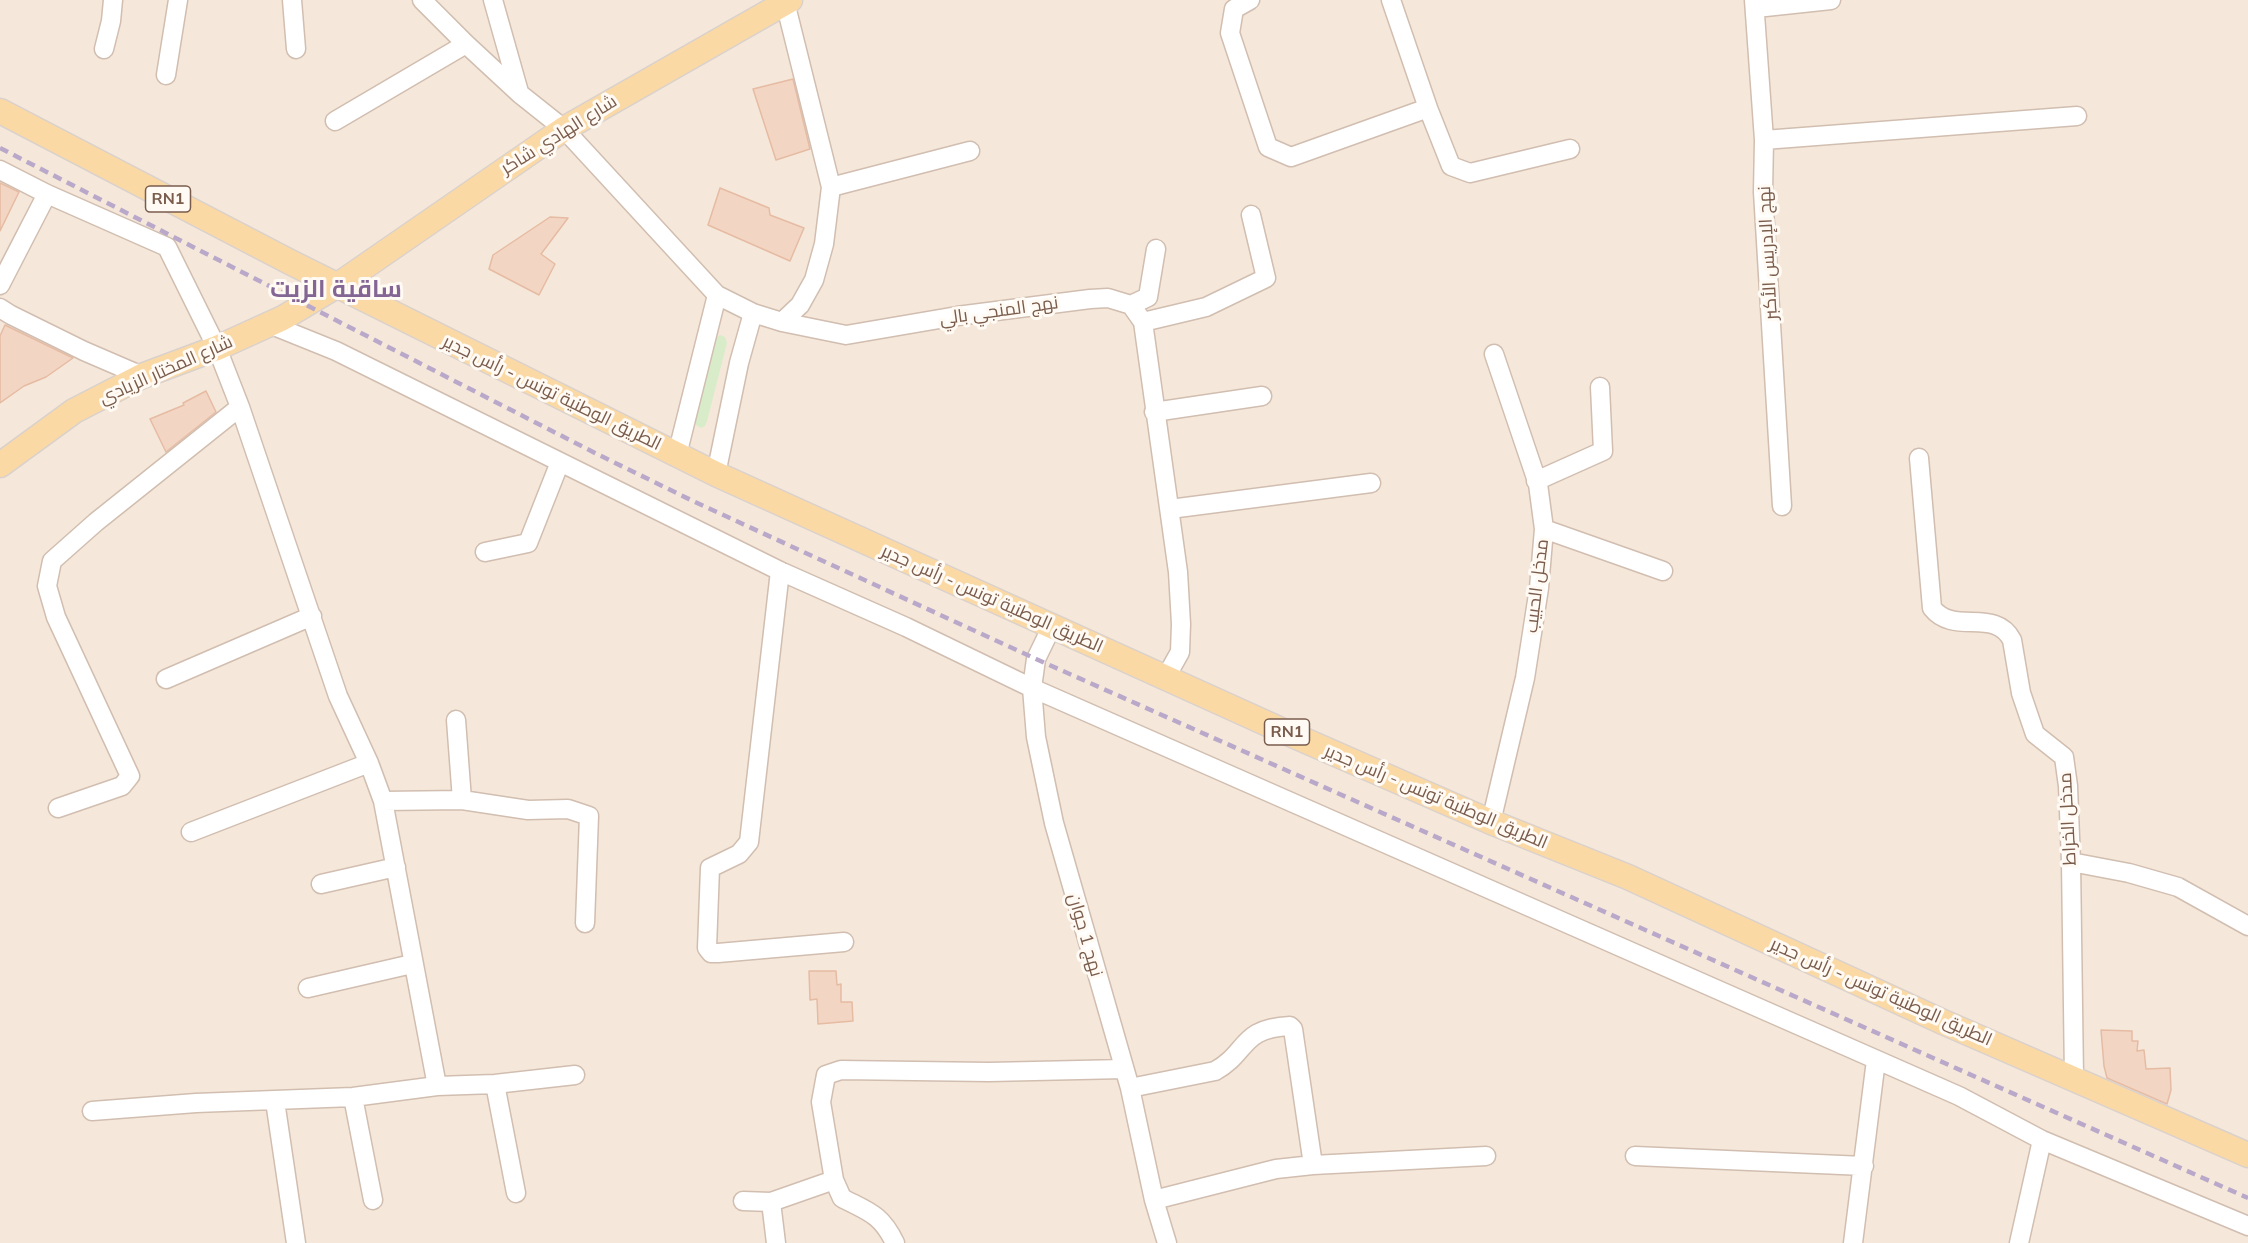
<!DOCTYPE html>
<meta charset="utf-8">
<style>
body{margin:0}
canvas{display:block;background:#fdf6ec}
</style>
<canvas width="2248" height="1243"></canvas>
<script>
const context = document.querySelector('canvas').getContext('2d');
context.lineJoin = 'round';
function paint(path, color) { context.fillStyle = color; context.fill(path, 'evenodd'); }
function stroke(path, color, width, dash) { context.strokeStyle = color; context.lineWidth = width; context.lineCap = dash ? 'butt' : 'round'; context.setLineDash(dash || []); context.stroke(path); }
function label(font, color, halo, rows, align = 'center') {
  context.font = font + ' Mulish,Cairo,sans-serif'; context.lineWidth = 6; context.setLineDash([]); context.textBaseline = 'middle'; context.strokeStyle = halo; context.fillStyle = color; for (const [text, x, y, turn = 0] of rows) {
    context.save(); context.translate(x, y); context.rotate((+turn || 0) * Math.PI / 180); context.textAlign = isNaN(turn) ? turn : align; if (halo) context.strokeText(text, 0, 0); context.fillText(text, 0, 0); context.restore();
  }
}
paint(new Path2D(`
 M0 0H2248V1243H0Z`), '#f5e8da');
paint(new Path2D(`
 M720 335 725 337 727 343 707 421 705 426 701 428 696 425 695 421 716 338Z`), '#d8ecc9');
const building = new Path2D(`
 M793 79 810 149 776 160 753 89Z
 M0 183 19 192 0 231Z
 M720 188 769 208 770 215 804 228 790 261 708 225Z
 M550 217 568 218 541 254 555 264 539 295 489 269 493 255Z
 M5 325 73 358 46 377 24 386 0 403V336Z
 M206 391 216 412 166 452 150 419 184 405 183 403Z
 M809 971H836L837 985 841 984V1002H852L853 1021 818 1024 817 999 810 1000Z
 M2101 1030 2132 1031V1041H2138L2137 1051 2144 1050 2146 1069 2170 1068 2171 1090 2167 1104 2107 1078 2104 1066Z`);
paint(building, '#f3d5c3');
stroke(building, '#e6bba3', 1.5);
const minor = new Path2D(`
 M292 0 296 49
 M422 0 466 44 520 94 564 129 717 295 753 313 782 322 846 335 957 316 1090 299 1108 298 1131 305 1143 322 1178 572 1181 624 1180 652 1166 677
 M493 0 519 92
 M1250 0 1234 9 1230 33 1268 147 1291 157 1428 108
 M1391 0 1428 108 1451 166 1470 173 1570 149
 M1754 0 1764 140 1763 192 1782 506
 M1756 8 1831 0
 M104 49 111 21 113 0
 M166 75 178 0
 M335 121 466 44
 M1764 140 2077 116
 M0 170 47 194 167 247 217 348 240 407
 M831 187 970 151
 M0 285 47 194
 M1131 305 1148 297 1156 249
 M0 308 11 315 84 351 142 376
 M782 322 800 305 814 280 824 244 831 187 785 2
 M1143 322 1206 307 1266 278 1251 215
 M269 324 336 351 780 571 906 627 1032 688 1959 1096 2042 1140 2248 1226
 M1154 412 1262 396
 M677 455 717 295
 M1919 458 1932 608C1954 636 1995 607 2012 640L2021 693 2035 734 2064 757 2068 786 2071 862 2074 1078
 M716 474 739 363 753 313
 M1536 481 1603 451 1600 387
 M1170 509 1371 483
 M1544 529 1663 571
 M485 552 528 543 560 462
 M780 571 749 842 739 854 710 868 707 948 711 953H718L844 942
 M1052 626 1036 659 1032 688 1036 737 1054 823 1130 1088 1154 1200 1167 1243
 M166 679 312 616
 M456 720 462 800
 M383 801 462 800 528 810 568 809 589 816 585 923
 M58 808 122 786 130 776 56 617 47 586 52 561 96 522 240 407 338 696 369 763 383 801 437 1086 495 1084 575 1075
 M1491 822 1525 678 1539 588 1544 529 1538 484 1494 354
 M191 832 369 763
 M2071 862 2129 873 2178 887 2248 926
 M321 884 396 867
 M308 988 412 964
 M495 1084 516 1193
 M1130 1088 1215 1071C1248 1053 1240 1028 1290 1026L1293 1029 1313 1165
 M353 1097 373 1200
 M275 1101 296 1243
 M92 1111 196 1103 353 1097 437 1086
 M1635 1156 1864 1166
 M1154 1200 1276 1169 1313 1165 1486 1156
 M743 1201 771 1202 834 1180
 M771 1202 776 1243
 M895 1243C881 1214 869 1212 842 1198L834 1180 821 1102 826 1075 841 1070 989 1072 1124 1069
 M1853 1243 1876 1060
 M2019 1243 2042 1140`);
const major = new Path2D(`
 M0 111 290 262 716 474 1281 730 1491 822 1628 877 1943 1022 2248 1155
 M0 465 74 411 142 376 217 348 283 318 338 285 564 129 790 0`);
stroke(minor, '#d1beb0', 21);
stroke(major, '#dad1cd', 27);
stroke(minor, '#fff', 18);
stroke(major, '#fbd9a5', 24);
stroke(new Path2D(`
 M0 148 597 454 695 502 1036 659 2248 1198`), '#b9a8c9', 4.5, [9, 6]);
for (const [x, y, w] of [
 [168,199,45],
 [1287,732,45]
]) { const box = new Path2D(); box.roundRect(x - w / 2, y - 13, w, 26, 4.5); context.fillStyle = '#fffaf3'; context.fill(box); stroke(box, '#7a5c4d', 1.5); }
label('bold 16px', '#7a5c4d', null, [
 ["RN1",168,199],
 ["RN1",1287,732]
]);
label('18px', '#7a5c4d', '#fffaf3', [
 ["شارع الهادي شاكر",559,135,-32],
 ["نهج الإدريس الأكبر",1768,253,-93],
 ["نهج المنجي بالي",999,311,-8],
 ["شارع المختار الزيادي",166,370,-24],
 ["الطريق الوطنية تونس - رأس جدير",552,393,26],
 ["مدخل الحبيب",1537,586,-83],
 ["الطريق الوطنية تونس - رأس جدير",992,599,24],
 ["الطريق الوطنية تونس - رأس جدير",1436,797,23],
 ["مدخل الخراط",2068,819,-93],
 ["نهج 1 جوان",1085,935,74],
 ["الطريق الوطنية تونس - رأس جدير",1881,992,24]
]);
label('bold 24px', '#846695', '#fffaf3', [
 ["ساقية الزيت",336,290]
]);
</script>
